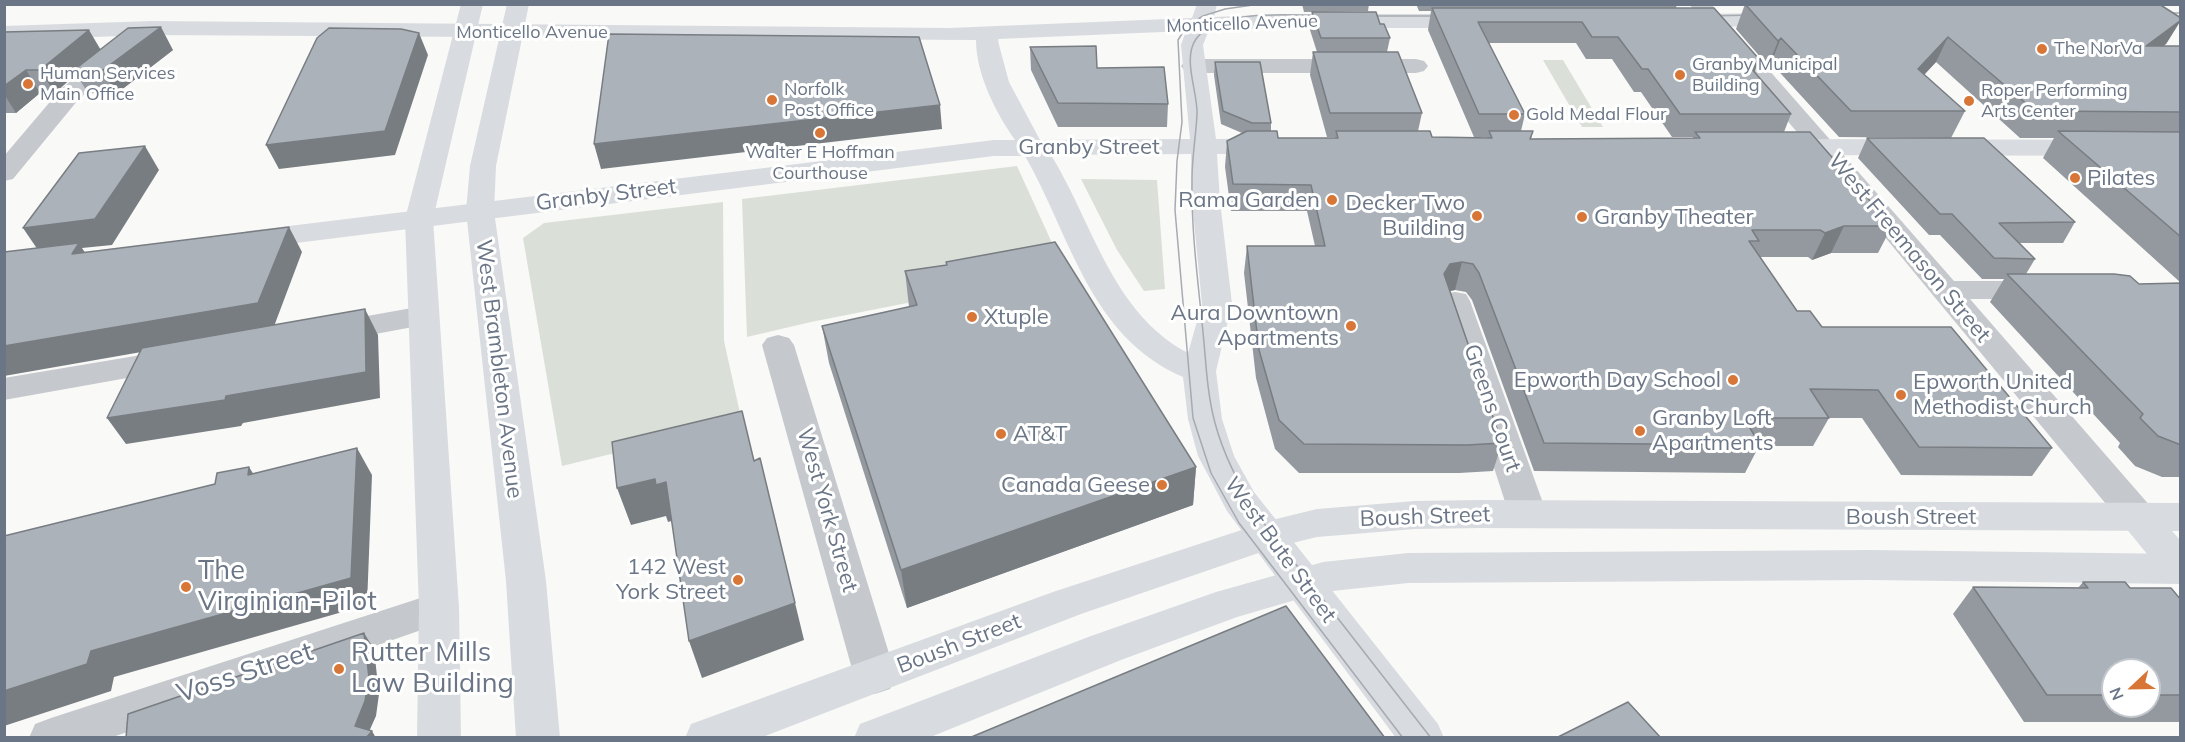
<!DOCTYPE html>
<style>
body{margin:0}
#map{position:relative;width:2185px;height:742px;overflow:hidden;background:#f9f9f7;font-family:Mulish,sans-serif}
canvas{display:block}
.frame{position:absolute;inset:0;border:6px solid #6a7586;pointer-events:none}
.north{position:absolute;left:2101px;top:658px;width:60px;height:60px;box-sizing:border-box;background:#fff;border:2px solid #c3c8cf;border-radius:50%;rotate:248deg;font-size:16px;font-weight:700;line-height:24px;text-align:center;color:#6a7586}
.north::after{content:'';display:block;margin:auto;width:21px;height:27px;background:#d87638;clip-path:polygon(50% 0,100% 100%,50% 72%,0 100%)}
</style>
<div id="map">
<canvas width="2185" height="742"></canvas>
<div class="frame"></div>
<div class="north">N</div>
</div>
<script>
const context = document.querySelector('canvas').getContext('2d');
context.lineJoin = 'round';
function paint(path, color) { context.fillStyle = color; context.fill(path, 'evenodd'); }
function stroke(path, color, width, dash) { context.strokeStyle = color; context.lineWidth = width; context.lineCap = dash ? 'butt' : 'round'; context.setLineDash(dash || []); context.stroke(path); }
function label(font, color, halo, rows, align = 'center') {
  context.font = font + ' Mulish,sans-serif'; context.lineWidth = 6; context.setLineDash([]); context.textBaseline = 'middle'; context.strokeStyle = halo; context.fillStyle = color; for (const [text, x, y, turn = 0] of rows) {
    context.save(); context.translate(x, y); context.rotate((+turn || 0) * Math.PI / 180); context.textAlign = isNaN(turn) ? turn : align; if (halo) context.strokeText(text, 0, 0); context.fillText(text, 0, 0); context.restore();
  }
}
paint(new Path2D(`
 M1543 60H1563L1603 127H1582Z
 M1017 166 1062 265 1054 274 811 322 747 337 742 199Z
 M1081 179 1157 180 1165 289 1144 291 1117 250Z
 M723 202 724 341 742 422 562 466 523 238 544 223Z`), '#dae0d8');
paint(new Path2D(`
 M1689 4H1711L1954 281H2043L2054 283 2058 290 2054 297 2043 299H1970L2151 507 2157 517 2151 527 2138 531 2125 527 1855 201Z
 M116 48 124 50 128 55 124 60 78 100 13 179 4 181V156L60 90 108 50Z
 M1193 59H1416L1424 61 1428 66 1424 71 1416 73H1193L1185 71 1181 66 1185 61Z
 M1455 292 1466 294 1470 301 1547 514 1541 524 1528 528 1515 524 1509 514 1440 301 1444 294Z
 M423 306 434 309 439 316 434 323 328 343 317 340 312 333 317 326 328 323Z
 M778 335 789 338 794 345 896 676 890 689 875 694 860 689 854 676 762 345 767 338Z
 M177 349 189 353 193 360 189 367 4 400V378Z
 M439 592 453 597 459 608 453 619 110 738H29L35 724 51 718Z`), '#c5c8cc');
paint(new Path2D(`
 M1197 4H1217L1214 17 1287 14H1474L1482 16 1485 21 1482 26 1474 28H1287L1209 30 1203 45 1216 139 1270 138 1279 140 1283 146 1279 152 1270 154H1217L1220 201 1232 304 1216 371 1222 419 1234 456 1254 492 1438 724 1444 738H1396L1227 511 1198 456 1188 419 1183 377C1089 336 1071 236 1025 156H994L248 249 238 246 234 240 238 234 248 231 994 140H1015C996 113 976 74 976 40L152 35 4 40V26L152 21 949 28 1192 18ZM1186 31 1181 45 1190 139 1040 140 1009 82 999 45 998 39ZM1191 154 1192 201 1202 304 1188 353C1112 313 1093 223 1051 155Z
 M1783 13 1791 15 1794 20 1791 25 1681 28 1673 26 1670 21 1673 16 1681 14Z
 M1778 139 2180 140V156L1778 155 1769 153 1765 147 1769 141Z
 M2138 503 2151 507 2180 540V581L2166 577 2125 527 2119 517 2125 507Z`), '#d8dbdf');
paint(new Path2D(`
 M461 4H483L433 219 459 608 461 738H417L419 608 405 219Z
 M507 4H529L496 166 494 211 546 581 560 738H516L506 581 466 211 470 166Z
 M1480 500 2180 503V531L1480 528 1415 529 1317 537 1276 547 1081 614 760 738H685L691 724 1053 592 1272 520 1317 509 1415 501Z
 M1870 550 2180 554V584L1870 580 1408 583 1323 592 1237 617 1121 660 928 738H854L860 724 1091 636 1216 592 1323 562 1408 553Z`), '#d8dbdf');
stroke(new Path2D(`
 M1260 4 1225 9 1203 16 1187 26 1178 40 1182 122 1177 161 1175 210 1193 418 1211 473 1239 523 1403 738
 M1731 4 1761 5
 M2155 13H2180
 M1327 16C1294 15 1218 8 1196 39 1182 59 1198 92 1197 114 1196 136 1192 157 1192 178 1191 230 1198 281 1203 332 1206 362 1207 394 1215 423 1224 457 1240 487 1259 517L1431 738
 M1360 16H1447
 M1705 16 1756 15`), '#a6aab1', 1.5);
paint(new Path2D(`
 M1302 4H1369L1368 11 1304 12Z
 M1416 4H1677L1676 8 1759 59 1754 72 1791 114 1784 132 1892 226 1878 253H1831L1812 260 1808 257H1760L1797 311 1822 327 2052 448 2032 476 1901 475 1862 418H1829L1813 446H1759L1745 473 1534 471 1472 300 1466 292 1455 290 1450 291 1502 443 1493 471 1459 473H1299L1275 449 1256 378 1244 273 1247 246H1315L1307 211H1231L1225 167 1227 141 1242 133 1221 124 1214 75 1215 62 1271 123V131L1278 138H1335V137H1327L1310 75 1313 52H1317L1310 30 1312 12 1380 24 1390 38 1387 52 1422 113 1418 131 1432 137 1487 138V137H1474L1428 30 1431 11H1419ZM1489 43H1576L1586 59H1612L1634 92H1641L1672 137H1693V138L1531 139 1533 131H1521L1525 114Z
 M1745 4 2181 18V20L2166 44 2163 46H2181V283L2043 158 2054 138H2020L1936 62 1924 75 1965 111 1951 138 1839 137 1771 63 1768 66 1736 29Z
 M4 32 101 49 173 50 116 94 88 93 76 74 55 93H40L16 113H4Z
 M1030 47 1097 68 1168 104 1167 127H1058L1031 70Z
 M1867 138 2075 222 2063 243H2020L2035 259 2026 274 2139 284 2181 283V477H2162L2135 466 2118 447 2120 443 1990 302 2004 279H1982L1940 235H1929L1858 158Z
 M946 262 1196 467 1193 505 907 608 829 363 822 326 909 307 905 271 946 265Z
 M2083 582 2130 588 2181 600V722H2024L1953 614 1973 587 2078 588ZM2113 670H2149V706H2113Z`), '#94999f');
paint(new Path2D(`
 M2181 20 2166 44 2131 71 2146 46Z
 M161 27 173 50 116 94 103 70Z
 M89 30 102 52 74 70 76 74 55 93 40 70Z
 M419 33 428 55 395 155 279 169 266 145Z
 M1948 37 1936 62 1905 95 1918 69Z
 M1781 38 1771 63 1768 66 1778 41Z
 M1759 59 1751 81 1750 67Z
 M26 70 40 93 16 113 4 94V86Z
 M940 105 942 129 601 169 594 144Z
 M145 146 159 170 112 245 82 248 96 269 40 253 23 228Z
 M1844 226 1831 253 1812 260 1825 233Z
 M289 227 302 252 273 329 4 376V346Z
 M1462 262 1455 290 1444 292V274L1450 264Z
 M365 309 378 335 380 398 243 423 241 426 126 444 107 418 226 396Z
 M357 448 372 475 367 605 114 677 111 691 4 726V691L91 651Z
 M760 458 804 640 702 678 689 641Z
 M249 467 266 494 248 475Z
 M1196 467 1193 505 907 608 901 570Z
 M655 479 666 482 678 519 668 522 666 516 631 525 617 488Z
 M364 633 374 649 379 694 376 716 367 736 372 731 376 738H363L355 726Z`), '#787d82');
const building = new Path2D(`
 M1745 4H2159L2181 18V20L2146 46H2181V112L2035 111 1948 37 1918 69 1965 111H1851L1781 38 1778 41Z
 M1432 8H1714L1759 59 1750 67 1791 114H1680L1648 69H1642L1618 37H1592L1582 22H1478L1525 114H1479Z
 M1312 12H1376L1380 24H1384L1390 38H1321Z
 M161 27 103 70H74L128 28Z
 M329 28 401 29 419 33 385 131 266 145 317 38Z
 M89 30 40 70H26L4 86V32Z
 M609 34 919 37 940 105 594 144Z
 M1096 46 1097 68 1164 67 1168 104 1058 103 1030 47Z
 M1313 52H1398L1422 113H1330Z
 M1215 62H1260L1271 123H1252L1223 111Z
 M1247 131H1277L1278 138H1338L1336 131H1430L1432 137 1492 138 1489 131H1533L1530 139 1700 138 1695 132H1810L1892 226H1844L1825 233 1820 230H1752L1759 241H1749L1797 311H1810L1822 327H1951L2052 448 1919 447 1878 390 1810 389 1829 418H1744L1760 445 1544 443 1479 273 1473 264 1462 262 1450 264 1444 274 1502 443 1467 445 1304 444 1279 420 1259 350 1247 246H1325L1311 185 1233 184 1227 141Z
 M2058 131 2181 132V237Z
 M1867 138H1984L2075 222 1999 223 2035 259 1994 258 1952 214H1940Z
 M145 146 95 219 23 228 79 153Z
 M289 227 258 303 4 346V252L79 243 72 254Z
 M1055 242 1196 467 901 570 822 326 917 305 905 271 947 265 946 262Z
 M2007 274H2114L2130 276 2139 284 2181 283V445L2158 436 2140 418 2143 414Z
 M365 309 366 372 226 396 225 400 107 418 142 348Z
 M742 411 754 461 760 458 795 603 689 641 666 482 656 485 655 479 617 488 612 442Z
 M357 448 351 578 91 651 87 664 4 691V536L215 484 217 473 249 467 248 475Z
 M2083 582H2125L2130 588H2171L2181 600V695H2149V670H2113V695H2047L1973 587 2088 588Z
 M1286 606 1385 738H969Z
 M364 633 369 678 365 701 355 726 372 731 366 738H126L128 714Z
 M1628 702 1661 738H1556Z`);
paint(building, '#acb2b9');
stroke(building, '#787d82', 1.5);
for (const [x, y, r, color] of [
 [2042,49,6,"#d87638"],
 [1680,75,6,"#d87638"],
 [28,84,6,"#d87638"],
 [772,100,6,"#d87638"],
 [1969,101,6,"#d87638"],
 [1514,115,6,"#d87638"],
 [820,133,6,"#d87638"],
 [2075,178,6,"#d87638"],
 [1332,200,6,"#d87638"],
 [1477,216,6,"#d87638"],
 [1582,217,6,"#d87638"],
 [972,317,6,"#d87638"],
 [1351,326,6,"#d87638"],
 [1733,380,6,"#d87638"],
 [1901,395,6,"#d87638"],
 [1640,431,6,"#d87638"],
 [1001,434,6,"#d87638"],
 [1162,485,6,"#d87638"],
 [738,580,6,"#d87638"],
 [186,587,6,"#d87638"],
 [339,669,6,"#d87638"]
]) { const dot = new Path2D(); dot.arc(x, y, r, 0, 2 * Math.PI); context.fillStyle = color; context.fill(dot); stroke(dot, '#fff', 2); }
label('18px', '#6a7586', '#fff', [
 ["Monticello Avenue",1242,24,-2],
 ["Monticello Avenue",532,33]
]);
label('18px', '#6a7586', '#fff', [
 ["The NorVa",2054,49],
 ["Granby Municipal",1692,65],
 ["Building",1692,86],
 ["Human Services",40,74],
 ["Main Office",40,95],
 ["Norfolk",784,90],
 ["Post Office",784,111],
 ["Roper Performing",1981,91],
 ["Arts Center",1981,112],
 ["Gold Medal Flour",1526,115],
 ["Walter E Hoffman",820,153,"center"],
 ["Courthouse",820,174,"center"]
], 'left');
label('22px', '#6a7586', '#fff', [
 ["Granby Street",1089,147],
 ["Granby Street",606,195,-7],
 ["West Freemason Street",1909,248,50],
 ["West Brambleton Avenue",499,369,83],
 ["Greens Court",1492,408,71],
 ["West York Street",827,510,74],
 ["Boush Street",1425,517,-2],
 ["Boush Street",1911,517],
 ["West Bute Street",1280,550,54],
 ["Boush Street",959,644,-21]
]);
label('22px', '#6a7586', '#fff', [
 ["Pilates",2087,178],
 ["Rama Garden",1320,200,"right"],
 ["Decker Two",1465,203,"right"],
 ["Building",1465,228,"right"],
 ["Granby Theater",1594,217],
 ["Aura Downtown",1339,313,"right"],
 ["Apartments",1339,338,"right"],
 ["Xtuple",984,317],
 ["Epworth Day School",1721,380,"right"],
 ["Epworth United",1913,382],
 ["Methodist Church",1913,407],
 ["Granby Loft",1652,418],
 ["Apartments",1652,443],
 ["AT&T",1013,434],
 ["Canada Geese",1150,485,"right"],
 ["142 West",726,567,"right"],
 ["York Street",726,592,"right"]
], 'left');
label('27px', '#6a7586', '#fff', [
 ["The",198,571],
 ["Virginian-Pilot",198,602],
 ["Rutter Mills",351,653],
 ["Law Building",351,684]
], 'left');
label('27px', '#6a7586', '#fff', [
 ["Voss Street",245,673,-18]
]);
</script>
